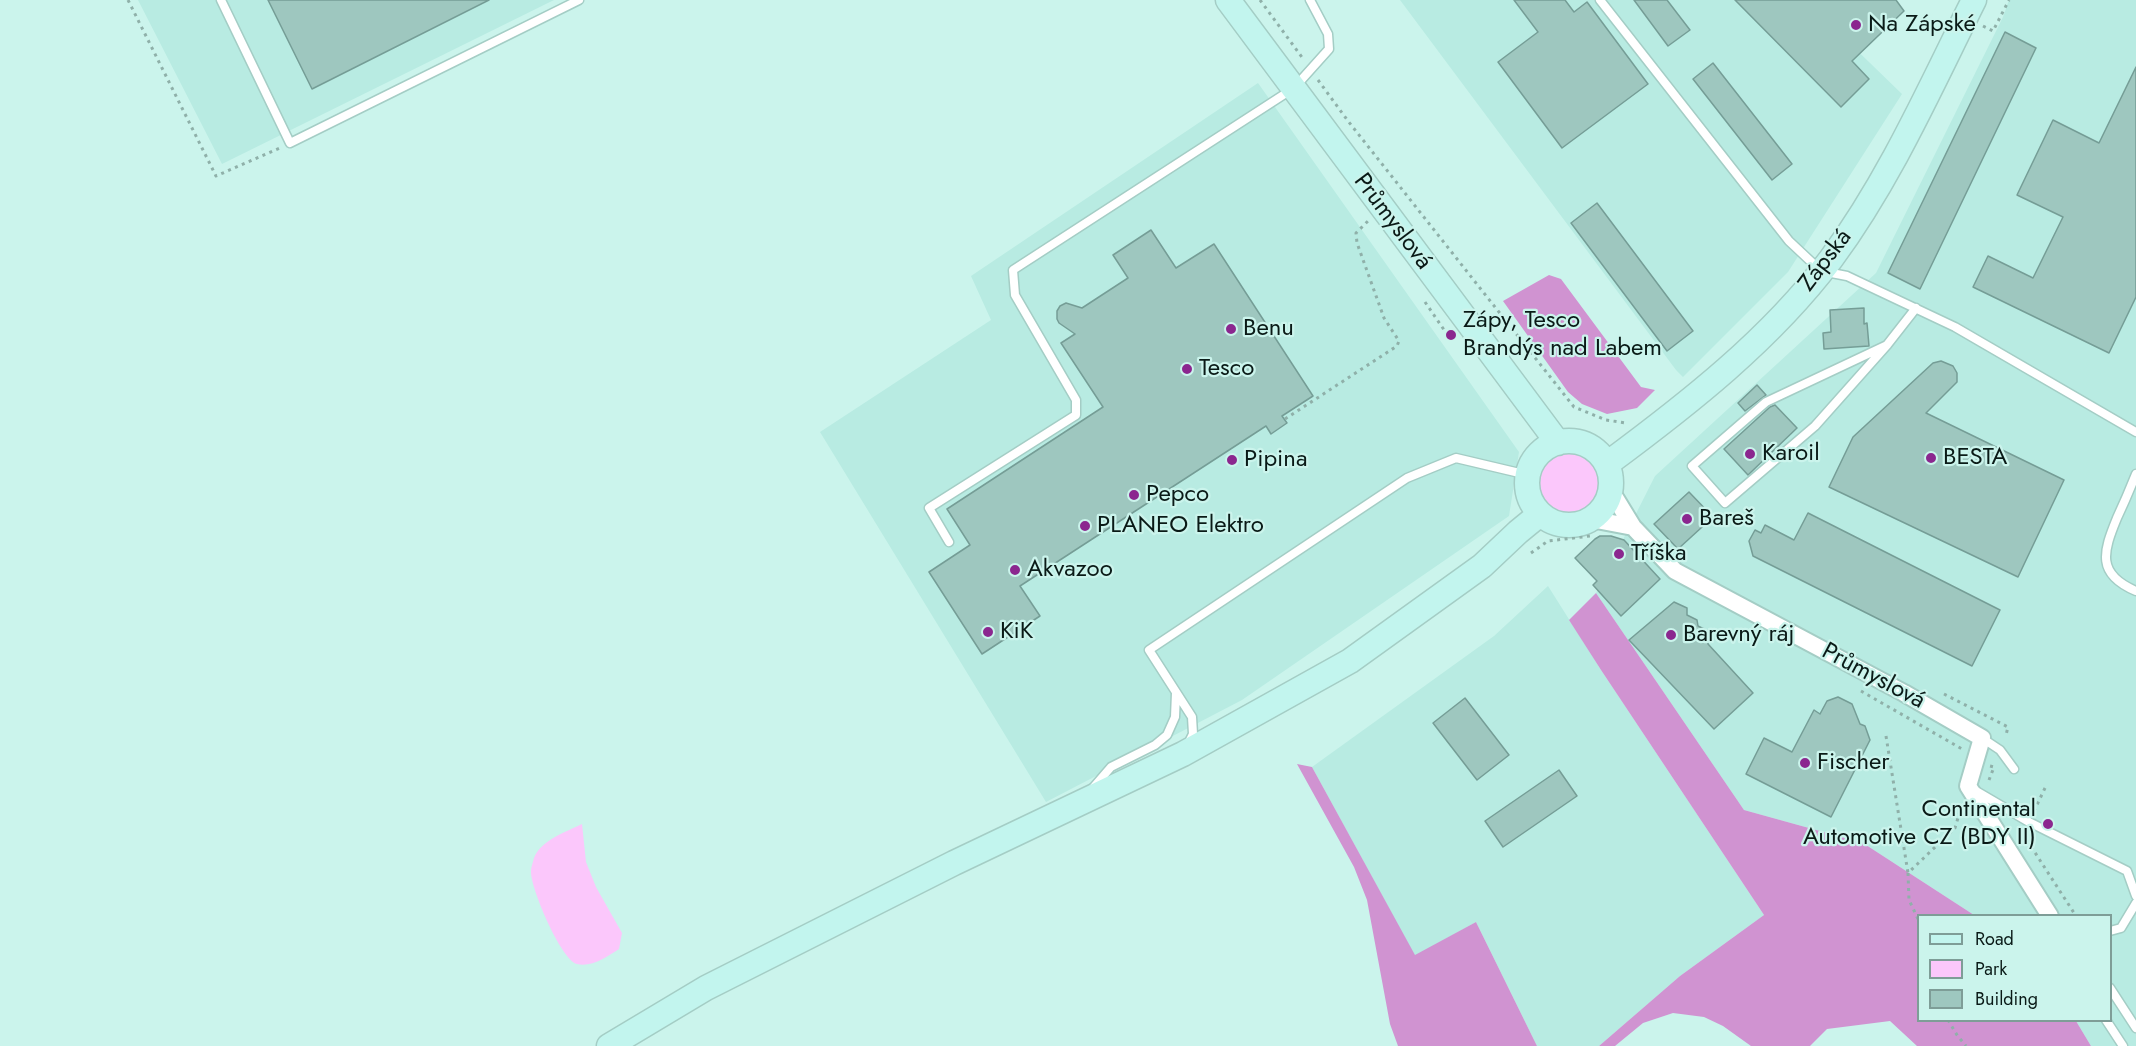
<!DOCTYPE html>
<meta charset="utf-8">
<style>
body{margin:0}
#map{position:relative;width:2136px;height:1046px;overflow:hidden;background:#cbf4ec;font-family:Jost,sans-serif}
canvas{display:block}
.legend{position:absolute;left:1917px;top:914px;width:195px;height:108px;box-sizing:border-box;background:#cbf4ec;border:2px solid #7e9d97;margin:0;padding:8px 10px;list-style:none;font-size:18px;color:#0a1a17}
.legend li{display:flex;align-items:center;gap:12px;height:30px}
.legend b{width:30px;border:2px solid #7e9d97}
</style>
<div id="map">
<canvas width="2136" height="1046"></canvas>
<ul class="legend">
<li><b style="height:8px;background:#c2f5ee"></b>Road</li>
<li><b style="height:16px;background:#fbc7fb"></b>Park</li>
<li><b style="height:16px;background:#9ec7bf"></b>Building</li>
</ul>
</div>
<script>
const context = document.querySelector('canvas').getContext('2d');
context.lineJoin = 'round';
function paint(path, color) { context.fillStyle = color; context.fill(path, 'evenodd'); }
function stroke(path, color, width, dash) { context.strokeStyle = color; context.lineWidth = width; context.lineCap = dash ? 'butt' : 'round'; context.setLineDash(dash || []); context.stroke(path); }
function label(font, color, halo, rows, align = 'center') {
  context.font = font + ' Jost,sans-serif'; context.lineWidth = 4.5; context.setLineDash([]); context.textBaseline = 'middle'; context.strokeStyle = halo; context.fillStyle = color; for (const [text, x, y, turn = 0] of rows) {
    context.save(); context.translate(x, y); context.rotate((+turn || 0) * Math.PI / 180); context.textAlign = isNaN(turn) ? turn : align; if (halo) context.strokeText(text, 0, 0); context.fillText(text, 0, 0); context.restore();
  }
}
paint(new Path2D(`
 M138 0H554L222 164Z
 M1400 0H1805L1902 94 1788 272 1683 377 1676 370Z
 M2009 0H2136V1046H2091L2076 1021 2110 1020V916L1974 915 1863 843 1744 810 1596 593 1655 476 1876 273 2003 17Z
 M1258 83 1519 452 1509 516 1242 700 1046 802 820 432 991 320 971 276Z
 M1548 586 1601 670 1764 915 1680 976 1599 1046H1537L1476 922 1415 956 1312 767 1494 636Z`), '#b8ebe2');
paint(new Path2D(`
 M1539 482a31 31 0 1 1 62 0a31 31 0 1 1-62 0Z
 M582 824 586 862 596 887 622 933 619 949C608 956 591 968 577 964 561 960 530 887 531 871 531 868 533 862 534 858 541 840 566 832 582 824Z`), '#fbc7fb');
paint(new Path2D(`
 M1549 275 1561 279 1641 387 1655 390 1637 408 1607 414 1582 404 1568 392 1503 301Z
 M1596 593 1744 810 1863 843 1974 915 1918 916V1020L2076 1021 2091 1046H1917L1890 1021 1827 1029 1810 1046H1751L1723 1026 1704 1017 1673 1013 1643 1023 1615 1046H1599L1680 976 1764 915 1601 670 1569 620Z
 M1297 764 1312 767 1415 955 1476 922 1537 1046H1398L1390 1024 1367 900 1354 867Z`), '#d093d1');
const building = new Path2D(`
 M268 0H489L312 89Z
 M1514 0H1565L1574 12 1587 2 1648 84 1562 148 1498 62 1538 32Z
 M1634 0H1667L1690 30 1668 46Z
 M1735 0H1896L1904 11 1852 61 1869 79 1841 107Z
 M2005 32 2036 48 1920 289 1888 273Z
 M1713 63 1792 164 1772 180 1693 79Z
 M2136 67V297L2109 353 1973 287 1988 256 2033 278 2063 217 2017 195 2053 120 2099 143Z
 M1597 203 1693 331 1667 351 1571 223Z
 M1151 230 1176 268 1214 244 1313 396 1282 416 1287 423 1271 434 1266 426 1020 586 1040 616 982 654 929 572 970 545 947 509 1103 407 1061 343 1075 334 1059 323 1057 319V311L1060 306 1066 303 1082 308 1128 278 1113 255Z
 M1864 308V324L1867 323 1869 346 1824 349 1823 333 1831 332 1830 310Z
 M1941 361 1953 366 1957 373V382L1926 413 2064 480 2018 577 1829 487 1853 437 1933 363Z
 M1757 385 1766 395 1745 411 1738 403Z
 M1775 405 1797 428 1748 475 1724 449 1770 407Z
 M1689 492 1713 517 1678 549 1654 524Z
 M1808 513 2000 610 1972 666 1753 556 1749 541 1755 530 1761 533 1765 525 1794 540Z
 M1600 536H1611L1624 540 1660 579 1621 616 1593 585 1597 581 1575 558 1595 539Z
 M1674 602 1687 608V615L1697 620 1698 626 1708 631V644L1753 693 1714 729 1629 640Z
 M1838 697 1852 704 1860 724 1865 726 1870 740 1831 817 1746 774 1764 738 1792 752 1814 710 1820 714 1827 701Z
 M1465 698 1509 755 1477 780 1433 723Z
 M1559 770 1577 796 1503 847 1485 821Z`);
paint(building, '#9ec7bf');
stroke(building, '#759d96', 1.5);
const lane = new Path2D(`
 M221 0 290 143 579 0
 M1600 0 1789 241 1821 271 1847 276 1955 327 2136 432
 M1887 345 1766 402 1692 466 1725 503 1815 426 1887 345 1916 308
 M2136 474C2130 489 2124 503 2117 518 2103 552 2096 574 2136 591
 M949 542 929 508 1076 415V400L1015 295 1013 270 1294 88 1329 49 1328 34 1310 0
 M1982 738 2000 750 2014 769
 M1188 744 1193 734 1192 717 1149 650 1407 478 1456 458 1528 475
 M1092 789 1111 767 1155 745 1167 735 1175 717 1176 693
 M1976 791 2029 822 2127 871 2136 896
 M2110 931 2121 928 2136 903
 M2110 988 2136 1028
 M2106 1020 2123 1046`);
const street = new Path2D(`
 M1611 491 1633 527 1675 571 1904 693 1982 738 1968 786 2050 916
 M1591 519 1633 527`);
const secondary = new Path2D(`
 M1228 0 1558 443
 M1527 483a42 42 0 1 1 84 0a42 42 0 1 1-84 0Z
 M1607 464C1688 404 1770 340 1831 259 1890 179 1930 88 1974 0
 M609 1046 706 988 954 863 1183 754 1350 661 1482 566 1518 532 1540 514`);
stroke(lane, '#a4cdc5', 11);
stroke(street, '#a4cdc5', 20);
stroke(secondary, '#a4cdc5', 27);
stroke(new Path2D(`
 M128 0 216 176 280 148
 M1260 0 1304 60
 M1983 26 1993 31 2009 0
 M1318 80 1348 121 1574 407 1606 420 1626 423
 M1425 302 1451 340
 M1285 419 1397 346 1399 341 1384 318 1357 243 1356 233 1368 221
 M1531 553 1548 541 1590 536
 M1861 691 1962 749
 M1944 694 2008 727 2006 735
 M1886 736 1908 873
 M1989 780 1994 767 1990 766
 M2034 811 2046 786
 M2023 834 2076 916
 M1918 919 1909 900 1908 873 1955 828 1961 808
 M1948 1020 1957 1035 1966 1046`), '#8fb0a9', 3, [3, 4.5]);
stroke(lane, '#fff', 8);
stroke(street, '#fff', 16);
stroke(secondary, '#c2f5ee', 24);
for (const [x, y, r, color] of [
 [1856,25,6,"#8b278f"],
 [1231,329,6,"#8b278f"],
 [1451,335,6,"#8b278f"],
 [1187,369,6,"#8b278f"],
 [1750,454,6,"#8b278f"],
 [1931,458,6,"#8b278f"],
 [1232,460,6,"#8b278f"],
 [1134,495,6,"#8b278f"],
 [1687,519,6,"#8b278f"],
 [1085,526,6,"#8b278f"],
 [1619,554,6,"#8b278f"],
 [1015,570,6,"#8b278f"],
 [988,632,6,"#8b278f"],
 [1671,635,6,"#8b278f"],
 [1805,763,6,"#8b278f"],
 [2048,824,6,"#8b278f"]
]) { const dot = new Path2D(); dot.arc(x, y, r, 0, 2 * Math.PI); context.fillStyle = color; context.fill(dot); stroke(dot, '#cbf4ec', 2); }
label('24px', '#0a1a17', '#cbf4ec', [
 ["Na Zápské",1868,25],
 ["Zápy, Tesco",1463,321],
 ["Brandýs nad Labem",1463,349],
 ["Benu",1243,329],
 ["Tesco",1199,369],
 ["Karoil",1762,454],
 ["BESTA",1943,458],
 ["Pipina",1244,460],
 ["Pepco",1146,495],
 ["Bareš",1699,519],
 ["PLANEO Elektro",1097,526],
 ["Tříška",1631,554],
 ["Akvazoo",1027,570],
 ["KiK",1000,632],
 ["Barevný ráj",1683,635],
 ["Fischer",1817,763],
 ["Continental",2036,810,"right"],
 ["Automotive CZ (BDY II)",2036,838,"right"]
], 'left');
label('24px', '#0a1a17', '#cbf4ec', [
 ["Průmyslová",1392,222,53],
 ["Zápská",1826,261,-53],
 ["Průmyslová",1873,677,28]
]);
</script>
